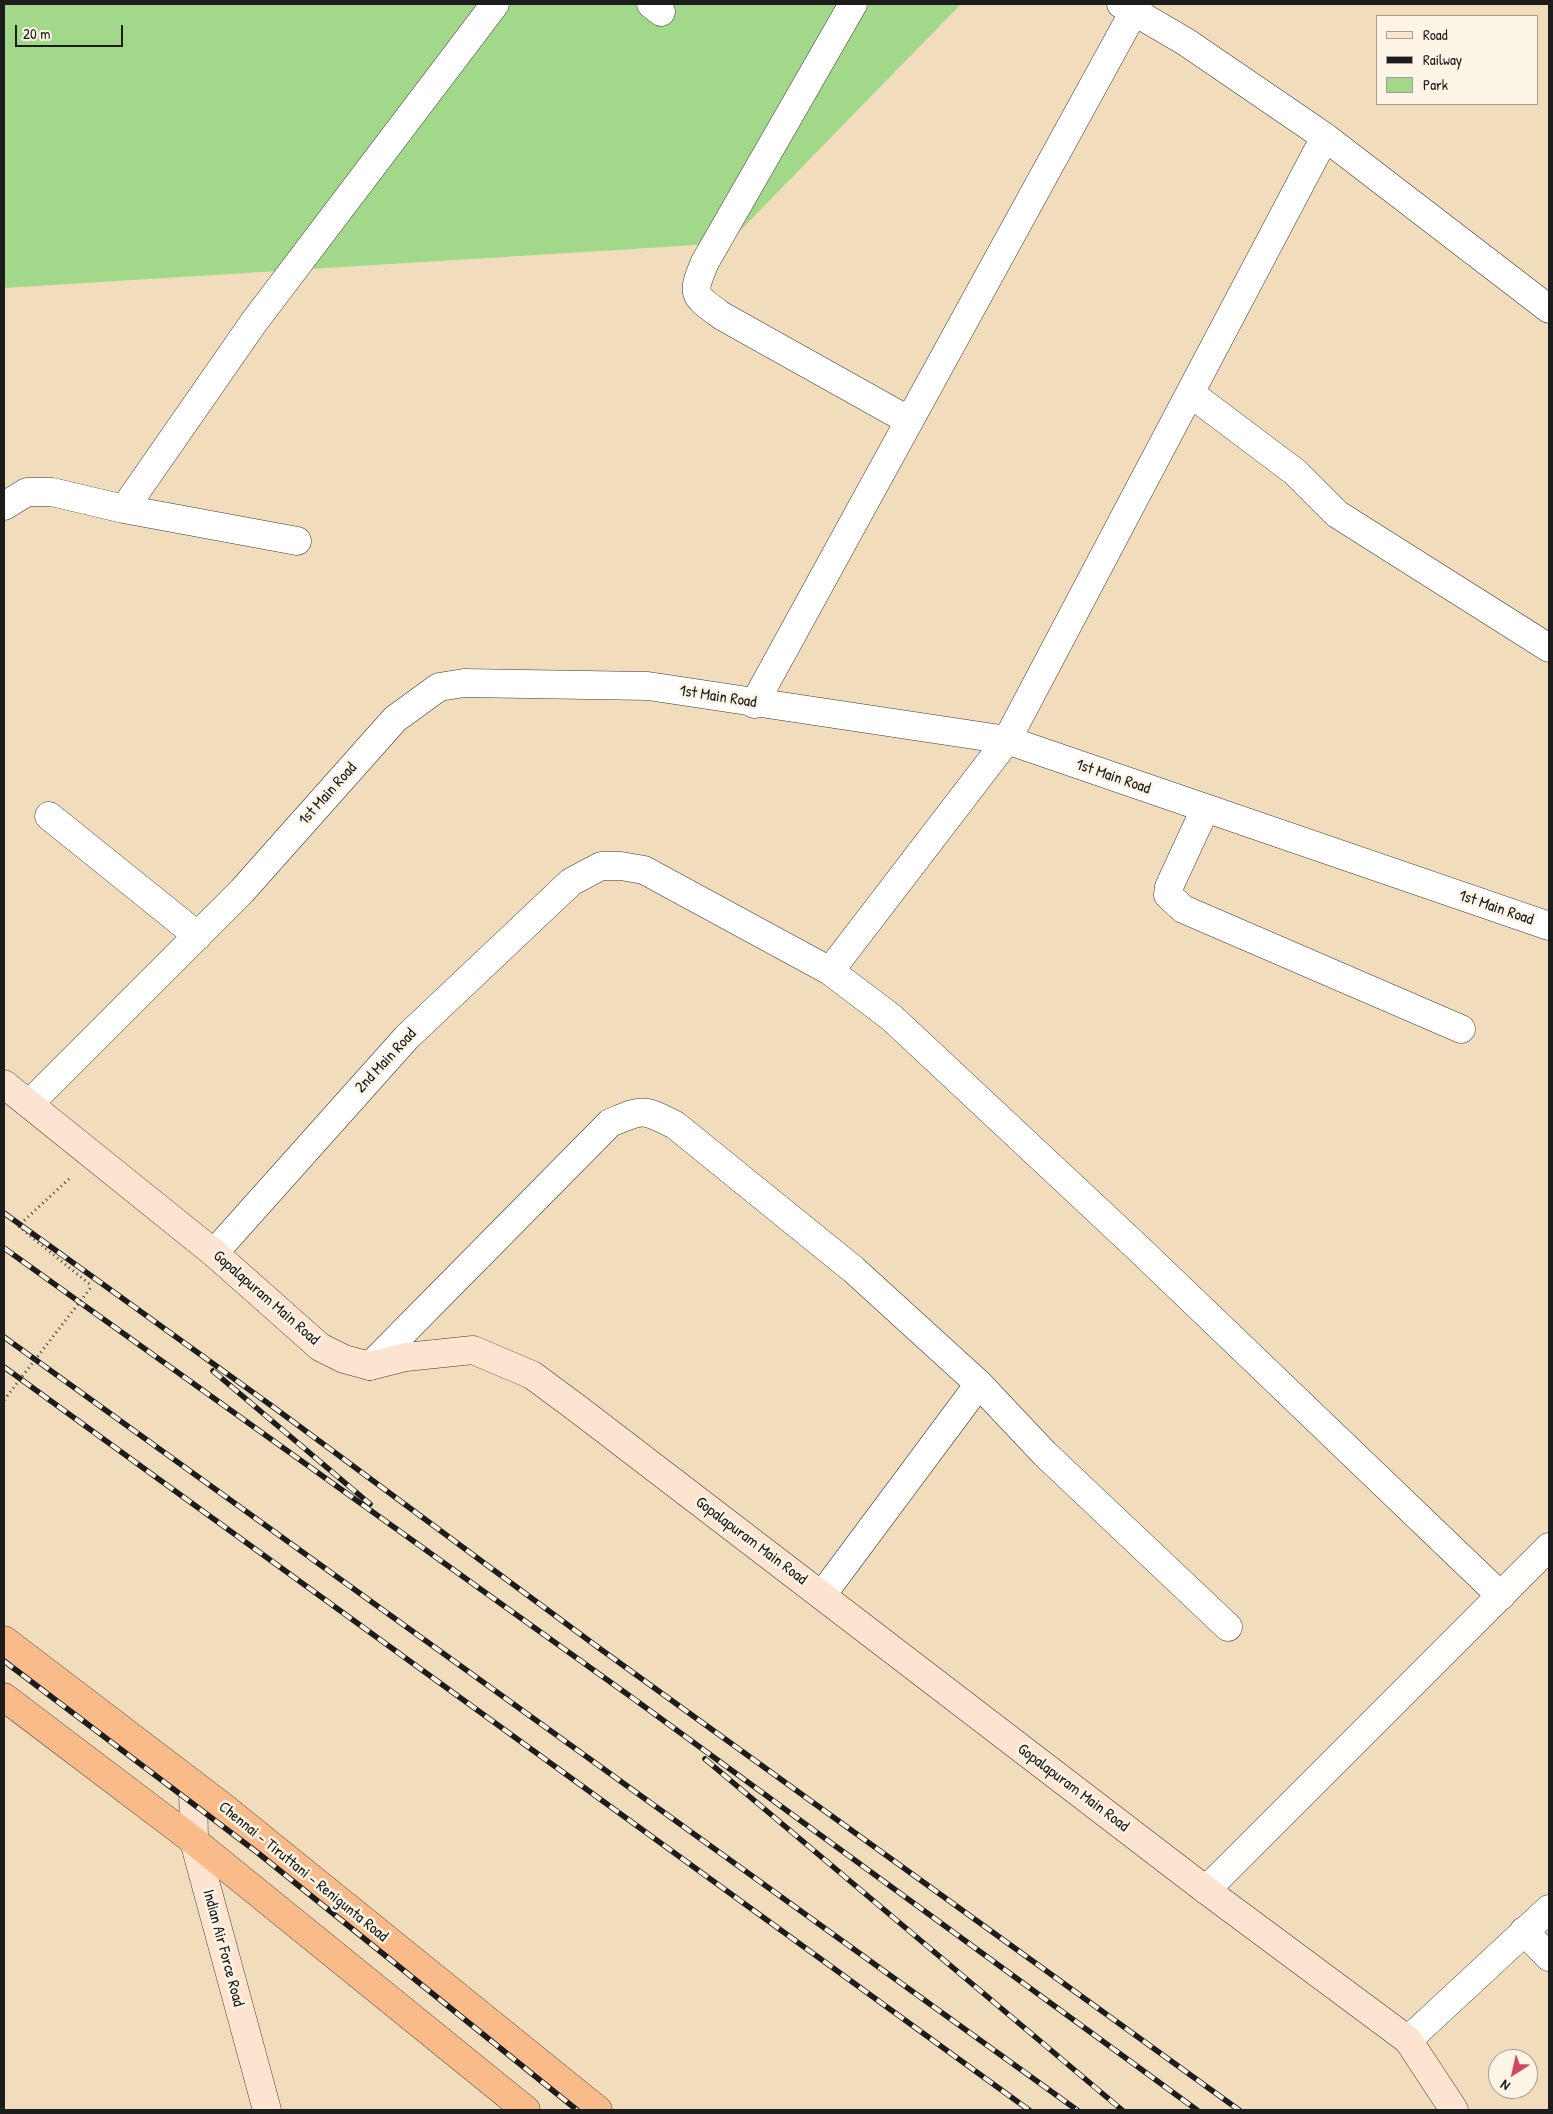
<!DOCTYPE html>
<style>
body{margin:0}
#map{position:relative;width:1553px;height:2114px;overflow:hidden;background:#f1dcbb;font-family:"Patrick Hand",sans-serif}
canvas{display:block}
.frame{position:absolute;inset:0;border:5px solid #1c1c1c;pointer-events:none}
.legend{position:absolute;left:1376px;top:15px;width:162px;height:90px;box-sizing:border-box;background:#fcf5e5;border:1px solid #a29e95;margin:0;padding:6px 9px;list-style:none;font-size:15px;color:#1c1c1c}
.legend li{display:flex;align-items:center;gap:10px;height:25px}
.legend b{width:25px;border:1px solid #a29e95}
.north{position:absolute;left:1488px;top:2049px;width:50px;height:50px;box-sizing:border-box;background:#fcf5e5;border:1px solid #a29e95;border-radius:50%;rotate:215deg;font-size:14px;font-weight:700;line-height:20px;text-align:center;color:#1c1c1c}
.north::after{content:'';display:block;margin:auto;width:18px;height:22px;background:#d1495b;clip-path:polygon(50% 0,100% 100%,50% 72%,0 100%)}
.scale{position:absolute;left:15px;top:25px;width:108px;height:22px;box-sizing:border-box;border:2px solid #1c1c1c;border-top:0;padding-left:6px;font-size:15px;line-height:18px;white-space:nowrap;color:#1c1c1c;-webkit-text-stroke:4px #fcf5e5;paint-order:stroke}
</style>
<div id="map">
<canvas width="1553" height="2114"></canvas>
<div class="frame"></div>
<ul class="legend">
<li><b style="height:6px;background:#fde4d1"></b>Road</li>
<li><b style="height:6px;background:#1c1c1c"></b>Railway</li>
<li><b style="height:14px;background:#a2d889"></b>Park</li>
</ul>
<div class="north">N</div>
<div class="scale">20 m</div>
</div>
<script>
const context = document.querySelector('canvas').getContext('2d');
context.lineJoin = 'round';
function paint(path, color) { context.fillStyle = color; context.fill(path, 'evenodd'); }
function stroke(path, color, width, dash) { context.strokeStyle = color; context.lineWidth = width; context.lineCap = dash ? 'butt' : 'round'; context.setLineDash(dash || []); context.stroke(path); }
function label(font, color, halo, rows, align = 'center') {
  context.font = font + ' "Patrick Hand",sans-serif'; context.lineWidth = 5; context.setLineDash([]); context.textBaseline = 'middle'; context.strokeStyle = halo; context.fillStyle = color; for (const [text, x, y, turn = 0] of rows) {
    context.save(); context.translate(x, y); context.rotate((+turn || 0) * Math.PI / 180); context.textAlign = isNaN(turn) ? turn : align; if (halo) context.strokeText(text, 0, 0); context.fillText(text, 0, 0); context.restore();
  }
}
paint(new Path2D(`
 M4 4H961L728 243 4 288Z`), '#a2d889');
const street = new Path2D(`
 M651 4 661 12
 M853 4 705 262C691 295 693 295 722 316L908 420
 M1121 4 1186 42 1325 137 1549 309
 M1190 393 1295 472 1337 514 1549 648
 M4 506 27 492H52L124 509 297 541
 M124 509 254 322 495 4
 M754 704 1138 4
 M1205 809 1169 887 1168 895 1183 909 1461 1029
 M49 816 198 936
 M830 971 1007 740 1325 137
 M29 1104 242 891 395 719 439 687 464 683 648 686 1007 740 1549 926
 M214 1253 407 1037 571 882 601 866H621L644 870 830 971 892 1018 1139 1249 1501 1596
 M370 1366 610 1123C643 1109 642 1108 675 1125L854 1270 979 1384 1045 1454 1228 1627
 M822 1595 979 1384
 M1206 1890 1549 1547
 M1524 1931 1549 1957
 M1408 2040 1549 1909`);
const secondary = new Path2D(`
 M4 1084 214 1253 320 1347 344 1359 370 1366 406 1357 473 1350 532 1375 578 1409 1206 1890 1408 2040 1454 2110
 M193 1784 194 1841 267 2110`);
const highway = new Path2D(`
 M4 1640 222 1806 598 2110
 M4 1697 194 1841 526 2110`);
stroke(street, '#3c3934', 29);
stroke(secondary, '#3c3934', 29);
stroke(highway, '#3c3934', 29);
stroke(new Path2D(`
 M69 1179 18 1226 92 1286`), '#3c3934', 3, [1, 4]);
stroke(street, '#fff', 28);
stroke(secondary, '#fde4d1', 28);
stroke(highway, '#fabb8b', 28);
const rail = new Path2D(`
 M4 1213 276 1409 599 1648 1239 2110
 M4 1248 634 1699 1197 2110
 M4 1337 1077 2110
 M4 1367 1029 2110
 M213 1371 370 1504
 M4 1661 258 1853 577 2110
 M705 1759 1122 2110`);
stroke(rail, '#1c1c1c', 5.5);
stroke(rail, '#fcf5e5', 4, [11]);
stroke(new Path2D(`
 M4 1400 92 1286`), '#3c3934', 3, [1, 4]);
label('16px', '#1c1c1c', '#fcf5e5', [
 ["1st Main Road",718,697,9],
 ["1st Main Road",1113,777,19],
 ["1st Main Road",328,794,-48],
 ["1st Main Road",1496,908,19],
 ["2nd Main Road",386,1061,-47],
 ["Gopalapuram Main Road",266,1298,41],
 ["Gopalapuram Main Road",751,1541,37],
 ["Gopalapuram Main Road",1073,1788,37],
 ["Chennai - Tiruttani - Renigunta Road",303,1872,39],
 ["Indian Air Force Road",223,1948,75]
]);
</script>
